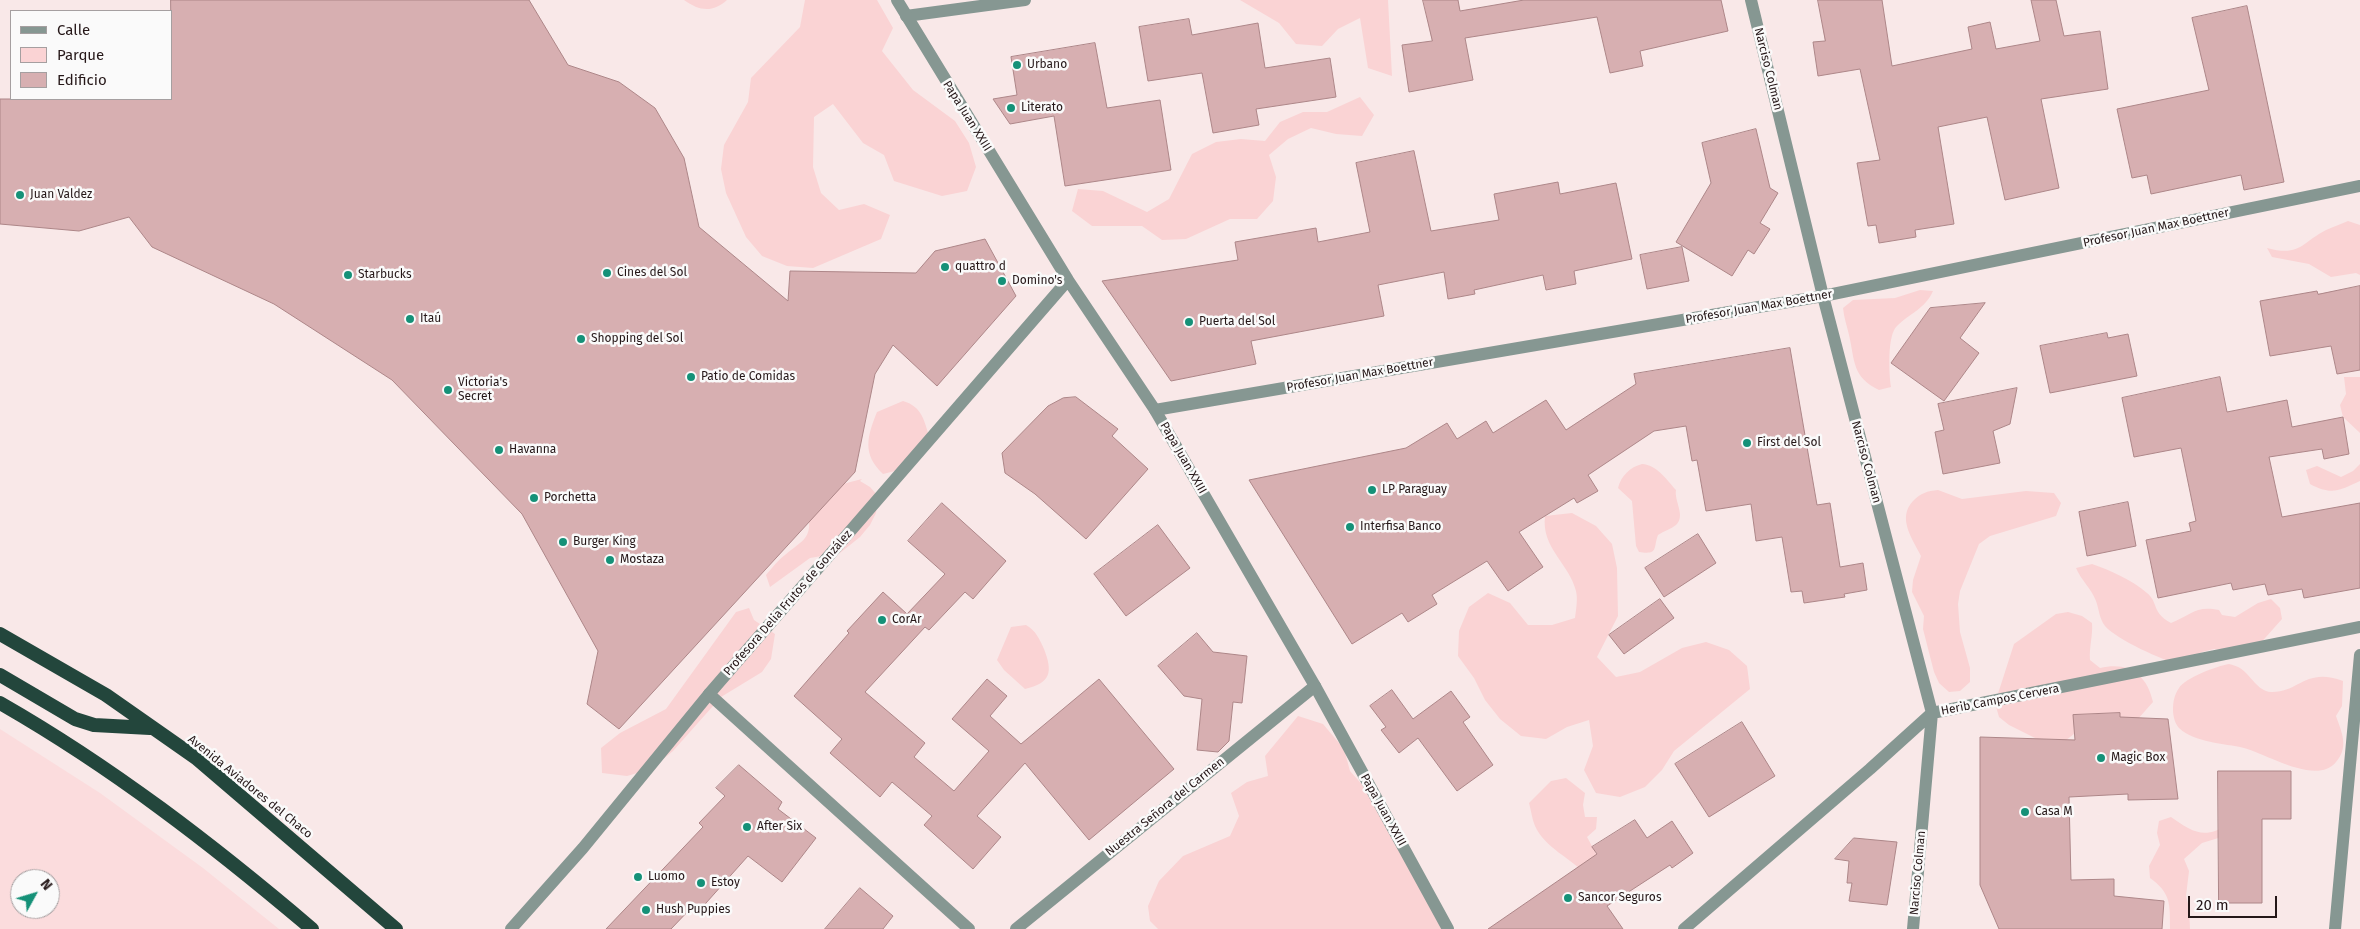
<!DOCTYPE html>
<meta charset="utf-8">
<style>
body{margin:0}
#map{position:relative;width:2360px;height:929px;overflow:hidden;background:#f9e8e8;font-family:"Fira Sans",sans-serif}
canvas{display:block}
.legend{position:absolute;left:10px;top:10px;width:162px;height:90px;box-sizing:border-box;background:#fafafa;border:1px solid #a59fa0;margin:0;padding:6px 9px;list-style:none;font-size:15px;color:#251718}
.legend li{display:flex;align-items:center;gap:10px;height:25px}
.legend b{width:25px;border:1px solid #a59fa0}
.north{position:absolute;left:10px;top:869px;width:50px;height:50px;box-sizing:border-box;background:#fafafa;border:1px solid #a59fa0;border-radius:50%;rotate:51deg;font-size:14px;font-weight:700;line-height:20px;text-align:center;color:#251718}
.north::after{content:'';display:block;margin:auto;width:18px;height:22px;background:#159178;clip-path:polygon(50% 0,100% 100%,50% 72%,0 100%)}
.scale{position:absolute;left:2188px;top:896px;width:89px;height:22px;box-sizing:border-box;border:2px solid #251718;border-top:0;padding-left:6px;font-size:15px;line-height:18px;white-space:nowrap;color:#251718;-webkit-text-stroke:4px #fafafa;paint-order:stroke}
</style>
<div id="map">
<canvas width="2360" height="929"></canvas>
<ul class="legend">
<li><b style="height:6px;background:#869792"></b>Calle</li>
<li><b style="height:14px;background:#fad3d4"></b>Parque</li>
<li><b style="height:14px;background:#d7afb1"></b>Edificio</li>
</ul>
<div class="north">N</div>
<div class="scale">20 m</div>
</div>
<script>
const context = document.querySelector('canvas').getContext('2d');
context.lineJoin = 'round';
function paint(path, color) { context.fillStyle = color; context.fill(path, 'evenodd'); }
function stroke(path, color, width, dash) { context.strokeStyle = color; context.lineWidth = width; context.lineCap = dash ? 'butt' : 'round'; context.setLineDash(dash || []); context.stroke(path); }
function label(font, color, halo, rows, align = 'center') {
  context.font = font + ' "Fira Sans",sans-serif'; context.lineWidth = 5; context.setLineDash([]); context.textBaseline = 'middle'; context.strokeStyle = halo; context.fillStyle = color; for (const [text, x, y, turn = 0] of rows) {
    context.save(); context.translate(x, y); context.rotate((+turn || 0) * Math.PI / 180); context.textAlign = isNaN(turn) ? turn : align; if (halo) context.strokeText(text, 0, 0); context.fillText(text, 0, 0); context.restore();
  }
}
paint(new Path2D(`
 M0 729 100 793 203 868 279 929H0ZM20 879H50V909H20Z`), '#fbdcdd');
paint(new Path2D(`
 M684 0H727C713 13 699 11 684 0Z
 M805 0H877L893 28 882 51 913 90 955 121 969 143 976 167 967 191 942 196 894 181 884 155 863 143 833 104 814 117 813 167 821 193 839 210 864 204 890 215 881 239 813 268 787 266 762 256 746 237 726 193 721 169 724 145 748 102 751 78 800 27Z
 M1240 0H1388L1392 76 1368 68 1360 18 1338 29 1322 46 1296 44 1279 23Z
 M1360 97 1374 115 1362 136 1336 134 1311 128 1288 139 1269 155 1276 177 1273 201 1257 219H1230L1186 239 1162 240 1142 226H1092L1072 211 1078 189 1103 191 1147 212 1169 199 1192 154 1216 142 1241 139 1265 141 1280 122 1303 112H1327Z
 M2348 221 2360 225V275L2356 273 2331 277 2309 264 2272 257 2267 248C2300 257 2301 243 2326 230 2333 227 2341 224 2348 221Z
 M1920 290 1933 291C1925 309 1910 313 1897 326 1887 335 1889 374 1891 387L1879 390C1852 377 1855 361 1849 335 1847 326 1844 318 1843 308L1853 300 1895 298Z
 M2344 377H2360V433L2343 417 2340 405 2346 394Z
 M903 401C923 407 924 421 930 439L895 471 883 474C862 454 867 437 877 412Z
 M1642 464C1657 465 1666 479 1676 490 1674 501 1686 516 1676 525 1671 529 1664 531 1658 535 1653 548 1659 555 1639 552L1636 546 1632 501 1618 488C1621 476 1630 467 1642 464Z
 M2360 464V481C2340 490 2332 496 2310 484L2306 470 2317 466 2341 477 2353 471Z
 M862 479 860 481 870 487 878 496 876 513 870 525 860 537 840 553 810 558 770 587 766 575C772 568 778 560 785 555 801 541 813 539 808 515L835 486Z
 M1938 490 1962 499 2026 491 2054 493 2061 503 2056 516 1990 536 1979 544 1960 591 1958 604 1960 632 1970 668V682L1960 691 1949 692 1939 683 1934 672 1923 629 1924 616 1912 592 1913 580 1921 556C1912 538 1897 518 1913 501 1921 493 1927 491 1938 490Z
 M1572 513 1596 526 1612 544 1617 568 1618 616 1597 657 1616 677 1640 672 1682 648 1706 642 1729 650 1747 666 1750 689 1674 751 1662 770 1645 787 1620 797 1596 793 1584 770 1593 746 1589 720 1567 727 1546 739 1521 736 1500 719 1485 700 1474 678 1458 656 1459 631 1469 607 1488 593 1510 603 1528 625H1552L1575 618C1576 610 1578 599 1576 591 1569 563 1541 548 1545 516Z
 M2092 564C2110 570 2132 580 2147 593 2159 603 2151 612 2171 623 2191 615 2196 605 2219 610L2222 615 2235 617 2258 603 2271 599 2280 608 2282 619 2258 646 2246 653 2214 649 2202 652 2180 665C2163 660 2117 640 2105 626 2099 618 2099 609 2096 601 2091 588 2081 580 2076 568Z
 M749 608 754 620 775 634 771 659 762 672 721 697 673 751 651 769 627 776 602 773 601 748 620 733 666 709 736 612Z
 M2068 612 2082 616 2092 623C2093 636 2089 647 2090 660L2100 668C2128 661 2147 674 2153 702L2137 720 2084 726 2065 741 2037 739 2009 725 1999 717 1995 703 2014 644 2056 614Z
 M1026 625C1036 631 1039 638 1044 649 1053 672 1051 683 1025 689L1004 670 997 660 1011 627Z
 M2229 664C2233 665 2237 666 2240 668 2251 675 2257 691 2271 692 2299 693 2305 667 2343 681L2342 706 2336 716C2342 733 2349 747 2336 762 2317 786 2267 754 2244 748 2224 743 2195 743 2179 728 2175 724 2173 716 2173 710 2173 703 2174 695 2179 688 2185 678 2217 666 2229 664Z
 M1298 716 1323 724 1344 749 1350 771 1366 789 1449 929H1158L1150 921 1148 906 1159 881 1183 856 1230 836 1239 816 1231 793 1247 782 1268 776 1265 756Z
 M1566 778 1585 793 1583 805 1585 817H1597L1596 829 1587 837 1599 859 1586 875C1571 858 1545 848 1535 826 1532 819 1531 810 1529 803L1551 781Z
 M2171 817C2192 832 2205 840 2228 824L2225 836 2202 843 2184 859 2189 871 2186 896 2189 908 2190 929H2170C2170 904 2171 893 2150 878L2149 866 2160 845 2157 833 2159 821Z`), '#fad3d4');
const building = new Path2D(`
 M171 0H529L568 65 619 82 655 108 684 158 699 227 788 301 790 271 916 273 935 251 985 239 1016 296 937 386 893 345 875 374 855 472 619 729 587 704 598 651 522 514 392 380 274 304 152 247 129 217 79 231 0 224V99H171Z
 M1423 0H1458L1460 11 1524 0H1721L1728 31 1640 51 1643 66 1610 73 1597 17 1465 38 1473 80 1409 92 1402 45 1432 41Z
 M1818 0H1882L1892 66 1972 49 1968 27 1990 22 1996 49 2040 41 2031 0H2056L2064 36 2100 31 2108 89 2041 99 2059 188 2005 200 1987 117 1938 127 1954 224 1915 230 1916 237 1879 243 1876 225 1868 226 1857 163 1880 160 1860 69 1818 76 1813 42 1825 41Z
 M2247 6 2284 182 2244 190 2241 175 2151 194 2147 175 2132 178 2117 109 2209 90 2192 18Z
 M1189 19 1192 35 1258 23 1265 68 1330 58 1336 97 1256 109 1259 125 1213 133 1202 73 1148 81 1139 27Z
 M1095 43 1107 108 1160 100 1171 170 1065 186 1054 116 1010 124 993 99 1017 95 1011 57Z
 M1756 129 1770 188 1778 193 1760 223 1770 229 1754 254 1748 250 1732 276 1676 242 1711 183 1702 143Z
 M1414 151 1431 231 1499 220 1494 194 1558 182 1560 194 1616 183 1632 259 1574 271 1576 284 1546 290 1543 275 1474 290 1475 294 1448 299 1444 272 1378 285 1384 316 1251 341 1256 364 1171 381 1102 281 1238 260 1235 242 1316 228 1318 242 1370 232 1356 163Z
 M1682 247 1689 281 1647 289 1640 255Z
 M2360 286V370L2337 374 2331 346 2270 356 2260 301 2317 291 2318 294Z
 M1985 303 1960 338 1979 353 1944 401 1891 363 1930 308Z
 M2107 333 2108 338 2128 334 2137 376 2050 393 2040 346Z
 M1790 348 1817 505 1830 503 1840 567 1863 563 1867 590 1844 594 1845 597 1804 603 1802 591 1791 592 1782 537 1756 541 1751 504 1706 511 1697 460 1692 461 1686 426 1654 431 1588 475 1598 491 1577 503 1574 498 1519 532 1543 567 1508 591 1487 561 1432 595 1437 604 1408 622 1402 613 1352 644 1249 480 1406 448 1447 423 1457 439 1486 421 1493 433 1546 400 1566 430 1636 384 1634 374Z
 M2220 377 2227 412 2287 400 2292 427 2343 417 2349 454 2324 459 2322 449 2269 457 2282 517 2360 503V588L2304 598 2302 589 2268 595 2265 584 2233 590 2231 583 2158 598 2146 540 2191 531 2189 523 2196 521 2181 448 2134 457 2122 398Z
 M2017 388 2010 424 1993 431 2000 463 1943 474 1935 432 1944 430 1938 404Z
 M1076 397 1118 429 1112 436 1148 469 1086 539 1035 494 1005 473 1002 453 1048 406 1063 398Z
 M2128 502 2136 546 2087 556 2079 512Z
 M942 503 1006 561 973 599 965 592 929 630 925 627 865 692 925 743 914 757 954 791 989 751 952 719 987 679 1007 696 990 716 1021 744 1099 679 1174 769 1089 840 1025 763 977 816 1001 837 973 869 924 825 932 816 892 782 880 797 830 753 842 739 794 696 849 633 847 631 883 592 907 614 945 574 908 541Z
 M1158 525 1190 568 1126 616 1094 574Z
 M1698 534 1716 563 1664 597 1645 568Z
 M1660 599 1674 618 1624 654 1609 635Z
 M1197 633 1213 652 1247 656 1242 703 1233 702 1229 741 1218 752 1197 750 1202 699 1184 696 1158 666Z
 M1392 690 1413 719 1451 691 1470 717 1463 722 1493 765 1457 791 1418 738 1399 753 1381 730 1386 727 1370 706Z
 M2120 713V717L2168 719 2178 799 2128 800V794L2069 797 2071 880 2114 879V896L2164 901 2162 929H1999L1980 885V737L2075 740 2073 715Z
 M1742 722 1775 776 1709 817 1675 764Z
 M739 765 782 802 778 809 816 838 782 882 748 856 698 912 692 907 671 929H606L703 827 699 823 725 796 716 788Z
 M2218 771H2291V819H2262V903H2219Z
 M1635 820 1647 838 1672 821 1693 853 1672 868 1670 865 1607 906 1623 929H1488L1597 854 1592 847Z
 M1854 838 1897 842 1887 905 1849 901 1852 883H1847L1849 861 1835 859Z
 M860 888 893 916 883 929H825Z`);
paint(building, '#d7afb1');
stroke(building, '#ad8688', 1);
stroke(new Path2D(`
 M1751 0 1823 296 1932 713 1913 929
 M906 16 1025 0
 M1155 410 1823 296 2360 186
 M709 694 969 929
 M1016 929 1315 686
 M1684 929 1870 769 1932 713 2360 627
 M2335 929 2360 655`), '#869792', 12);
stroke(new Path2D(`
 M897 0 1068 280 1155 410 1315 686 1448 929
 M511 929 583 848 709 694 1068 280`), '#869792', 12);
stroke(new Path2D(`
 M0 634 106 695 196 758 396 929
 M0 675 75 719 94 725 150 728
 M0 703C112 767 213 845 312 929`), '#23463c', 14);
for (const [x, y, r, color] of [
 [1017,65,5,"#159178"],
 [1011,108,5,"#159178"],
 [20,195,5,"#159178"],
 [945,267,5,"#159178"],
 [607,273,5,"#159178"],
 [348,275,5,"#159178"],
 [1002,281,5,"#159178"],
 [410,319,5,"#159178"],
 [1189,322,5,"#159178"],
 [581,339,5,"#159178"],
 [691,377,5,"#159178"],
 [448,390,5,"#159178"],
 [1747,443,5,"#159178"],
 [499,450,5,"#159178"],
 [1372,490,5,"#159178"],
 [534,498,5,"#159178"],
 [1350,527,5,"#159178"],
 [563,542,5,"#159178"],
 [610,560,5,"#159178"],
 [882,620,5,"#159178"],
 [2101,758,5,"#159178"],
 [2025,812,5,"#159178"],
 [747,827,5,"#159178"],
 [638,877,5,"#159178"],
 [701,883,5,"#159178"],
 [1568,898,5,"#159178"],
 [646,910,5,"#159178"]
]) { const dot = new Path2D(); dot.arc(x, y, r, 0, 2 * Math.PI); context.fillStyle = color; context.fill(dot); stroke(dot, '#fafafa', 2); }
label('12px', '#251718', '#fafafa', [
 ["Urbano",1027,65],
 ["Literato",1021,108],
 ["Juan Valdez",30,195],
 ["quattro d",955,267],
 ["Cines del Sol",617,273],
 ["Starbucks",358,275],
 ["Domino's",1012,281],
 ["Itaú",420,319],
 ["Puerta del Sol",1199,322],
 ["Shopping del Sol",591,339],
 ["Patio de Comidas",701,377],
 ["Victoria's",458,383],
 ["Secret",458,397],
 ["First del Sol",1757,443],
 ["Havanna",509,450],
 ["LP Paraguay",1382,490],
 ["Porchetta",544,498],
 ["Interfisa Banco",1360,527],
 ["Burger King",573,542],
 ["Mostaza",620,560],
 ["CorAr",892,620],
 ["Magic Box",2111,758],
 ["Casa M",2035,812],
 ["After Six",757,827],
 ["Luomo",648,877],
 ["Estoy",711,883],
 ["Sancor Seguros",1578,898],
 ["Hush Puppies",656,910]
], 'left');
label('12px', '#251718', '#fafafa', [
 ["Narciso Colman",1768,69,76],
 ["Papa Juan XXIII",967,116,58],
 ["Profesor Juan Max Boettner",2156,228,-12],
 ["Profesor Juan Max Boettner",1759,307,-10],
 ["Profesor Juan Max Boettner",1360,375,-10],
 ["Papa Juan XXIII",1183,458,60],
 ["Narciso Colman",1866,462,75],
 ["Profesora Delia Frutos de González",788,603,-49],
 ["Herib Campos Cervera",2000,700,-11],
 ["Avenida Aviadores del Chaco",250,787,39],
 ["Nuestra Señora del Carmen",1165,807,-39],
 ["Papa Juan XXIII",1383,810,61],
 ["Narciso Colman",1918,873,-85]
]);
</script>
